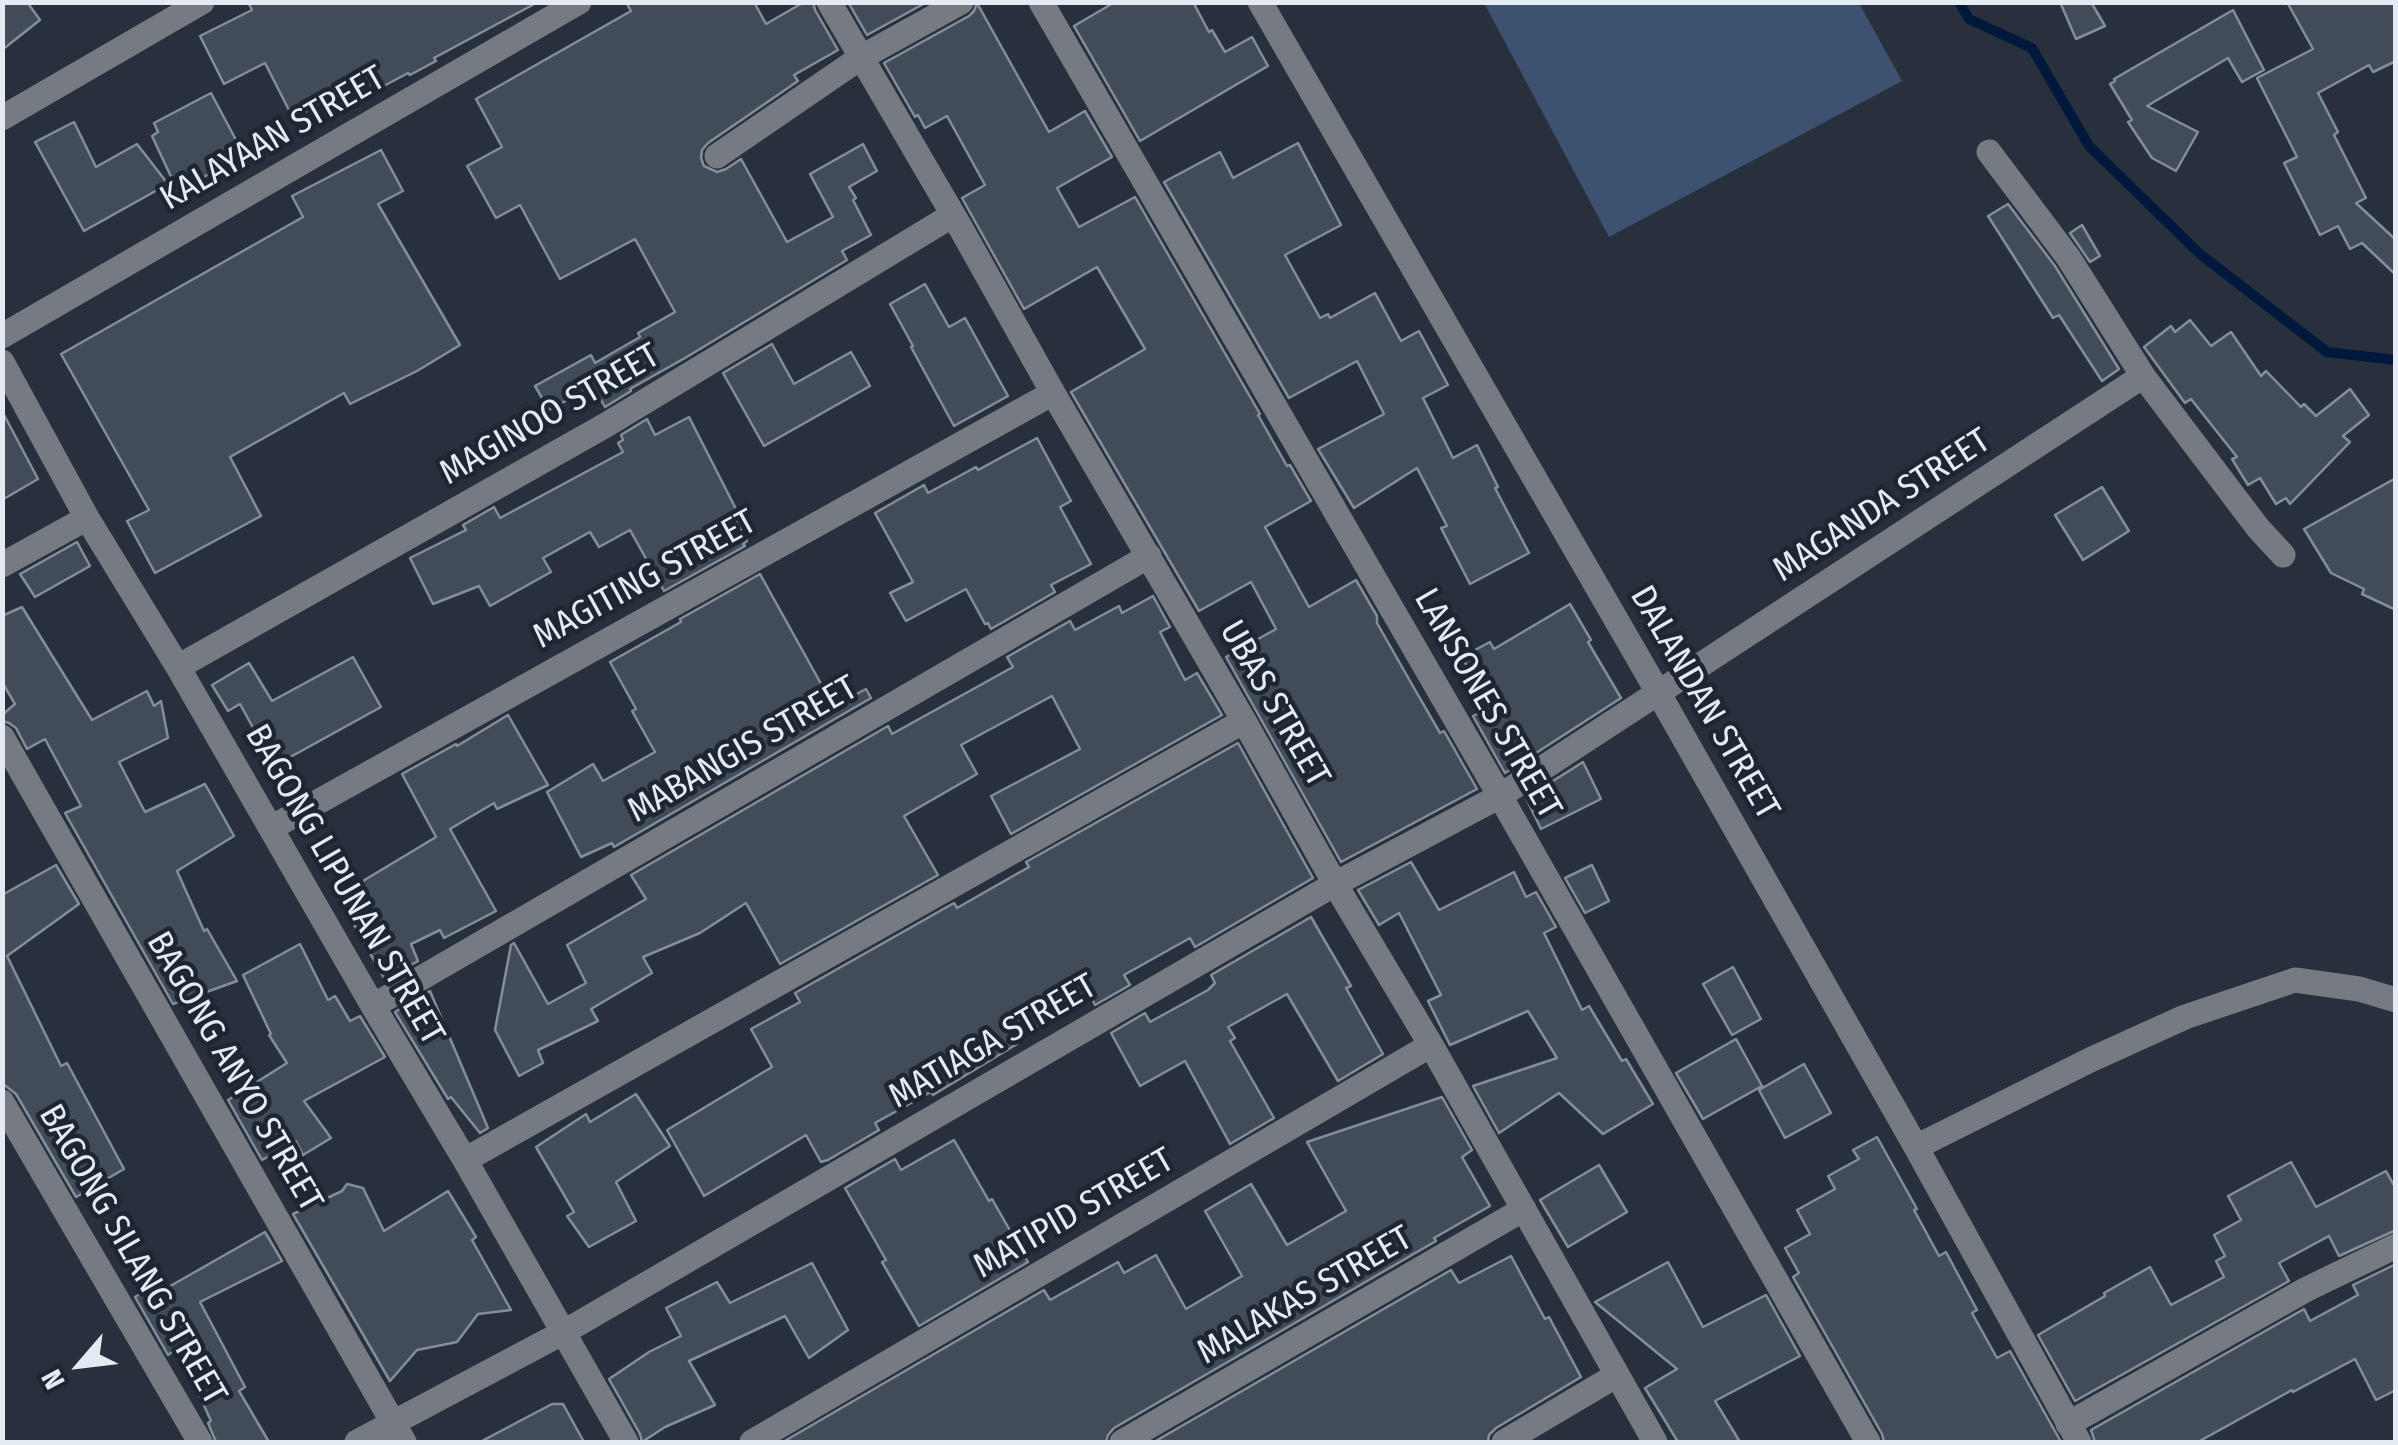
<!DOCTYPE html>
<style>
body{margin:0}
#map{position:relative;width:2398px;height:1445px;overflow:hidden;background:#27303c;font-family:"Fira Sans Condensed",sans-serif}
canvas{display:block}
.frame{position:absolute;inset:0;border:5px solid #e5ebf3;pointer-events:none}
.north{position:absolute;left:30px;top:1315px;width:100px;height:100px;-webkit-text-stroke:8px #1d2632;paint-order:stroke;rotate:242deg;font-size:28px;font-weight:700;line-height:40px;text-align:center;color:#e5ebf3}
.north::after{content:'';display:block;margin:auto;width:35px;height:45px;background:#e5ebf3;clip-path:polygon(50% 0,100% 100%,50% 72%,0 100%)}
</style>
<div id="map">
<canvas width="2398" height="1445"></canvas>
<div class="frame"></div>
<div class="north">N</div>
</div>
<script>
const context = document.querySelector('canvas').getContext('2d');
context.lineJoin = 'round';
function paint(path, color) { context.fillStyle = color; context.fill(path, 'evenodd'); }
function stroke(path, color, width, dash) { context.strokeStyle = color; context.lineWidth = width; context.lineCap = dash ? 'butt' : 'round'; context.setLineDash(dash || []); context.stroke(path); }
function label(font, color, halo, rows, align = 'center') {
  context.font = font + ' "Fira Sans Condensed",sans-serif'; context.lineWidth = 9; context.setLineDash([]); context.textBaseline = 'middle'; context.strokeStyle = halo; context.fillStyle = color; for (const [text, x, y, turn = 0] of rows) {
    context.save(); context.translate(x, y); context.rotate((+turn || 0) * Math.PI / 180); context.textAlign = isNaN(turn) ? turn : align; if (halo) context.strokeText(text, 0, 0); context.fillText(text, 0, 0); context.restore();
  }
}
paint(new Path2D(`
 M1484 3H1859L1902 81 1609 237Z`), '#3d5270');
stroke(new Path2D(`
 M1959 2 1969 19 2032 48 2089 146 2200 254 2327 352 2396 360`), '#00183c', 10);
const building = new Path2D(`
 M2 2H27L40 20 2 50Z
 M248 2H538L434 58 436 61 410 75 408 73 356 101 350 90 293 118 265 63 224 84 200 36 252 10Z
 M626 2H754L766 24 804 2H813L815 10 838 50 794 75 798 81 708 143 702 150 701 158 704 166 717 172 726 169 741 159 787 242 833 217 810 174 863 144 877 171 849 187 856 198 853 200 871 235 842 251 847 260 685 358 630 389 631 391 605 407 593 386 549 410 535 386 591 355 595 363 640 337 638 333 675 312 635 239 560 279 520 205 496 218 467 166 502 147 476 99 631 11Z
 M848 2H927L867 35Z
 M1115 2H1193L1209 32 1212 30 1225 52 1252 37 1268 66 1140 141 1074 26Z
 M2060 2H2091L2105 26 2076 39Z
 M2287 2H2396V61L2373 72 2369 65 2318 93 2338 132 2334 135 2366 198 2356 203 2396 240V275L2362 243 2350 249 2338 226 2320 235 2284 163 2297 157 2257 78 2313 49Z
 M977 3 1049 132 1085 111 1112 157 1057 188 1079 227 1135 197 1260 414 1258 415 1287 466 1290 465 1311 501 1265 527 1309 607 1356 580 1377 616V623L1414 688 1440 733 1444 731 1477 789 1341 862 1226 657 1276 629 1251 582 1199 611 1071 392 1145 349 1097 267 1024 309 962 198 985 185 947 116 925 128 918 115 915 117 884 63 969 16 974 11Z
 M2233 10 2264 70 2242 82 2228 58 2147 106 2198 132 2176 171 2152 158 2128 122 2132 120 2110 84 2115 81 2114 79Z
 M211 93 244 155 187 186 182 176 173 181 152 136 158 132 154 123Z
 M74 122 96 167 137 144 168 184 84 231 35 142Z
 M1298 143 1341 225 1285 255 1320 318 1328 314 1330 318 1375 293 1401 341 1419 331 1448 385 1423 398 1453 458 1477 445 1498 487 1495 488 1529 553 1470 584 1441 528 1447 526 1417 468 1354 508 1318 449 1384 414 1357 361 1289 398 1164 182 1220 152 1233 178Z
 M381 150 403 191 378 204 460 345 417 371 350 404 344 393 230 457 261 516 155 573 127 521 149 510 61 354 303 217 292 196Z
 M2008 204 2055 266 2119 369 2102 381 2059 315 2053 318 1988 216Z
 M2082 225 2100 256 2090 262 2070 233Z
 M925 284 949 327 965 318 1008 396 954 426 911 347 913 346 890 304Z
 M2190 320 2211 346 2231 332 2261 376 2266 371 2301 407 2304 404 2316 416 2350 389 2369 415 2343 436 2350 442 2290 504 2286 498 2276 504 2260 478 2248 485 2232 459 2237 457 2191 399 2185 403 2144 347 2171 326 2175 332Z
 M772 344 794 384 851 352 870 386 764 446 723 373Z
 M2 411 38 479 2 500Z
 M689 417 737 511 732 513 747 541 743 544 745 546 664 591 630 530 599 547 590 532 543 558 551 572 490 606 479 586 433 604 410 558 466 530 463 525 494 507 500 518 623 452 618 443 623 440 621 435 647 419 655 435Z
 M1037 438 1071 501 1060 507 1091 564 1051 585 1055 592 991 629 988 623 985 624 966 589 906 621 890 593 913 582 875 513 924 485 928 493 976 467 978 470Z
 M2396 478V610L2362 594 2364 589 2331 573 2304 529Z
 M2102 487 2129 531 2083 560 2055 515Z
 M77 542 90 566 35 597 20 574Z
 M760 574 825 691 830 689 838 704 866 689 871 698 614 847 612 843 581 857 547 792 593 764 603 781 655 752 632 711 636 709 610 662 681 622 680 619Z
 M1153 596 1170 627 1160 632 1185 680 1197 673 1222 715 1011 834 991 796 1080 749 1052 696 961 745 977 774 904 816 938 875 780 964 746 903 700 933 643 957 652 973 591 1009 598 1021 538 1050 543 1063 519 1076 495 1030 511 945 514 943 548 1004 586 983 567 945 646 899 631 875 888 726 892 734 1013 667 1007 657 1070 621 1075 630 1119 606 1122 613Z
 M1570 604 1591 640 1588 642 1621 698 1505 773 1473 716 1489 708 1462 657 1490 642 1494 649Z
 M22 607 92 720 147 691 154 706 161 701 168 738 119 762 145 812 205 784 234 836 177 871 204 931 207 929 237 981 173 1004 65 813 81 806 45 739 27 749 16 728 9 723 2 721V715L15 704 2 682V616Z
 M353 657 381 707 274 766 240 704 228 711 212 685 249 663 272 701Z
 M508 715 548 785 497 809 494 803 450 829 496 911 444 938 440 930 411 944 418 961 385 980 338 896 436 837 402 774 456 744 457 746Z
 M1238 743 1313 878 1195 947 1190 938 1124 975 1130 985 1095 1005 1091 997 1014 1039 1017 1044 933 1095 931 1092 875 1123 879 1130 828 1160 821 1162 806 1135 704 1196 667 1130 772 1067 751 1029 800 1002 795 993 954 903 957 908 1013 876 1029 867 1026 862Z
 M1583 762 1601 799 1541 829 1526 798Z
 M1411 862 1439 910 1514 872 1526 897 1536 892 1556 927 1544 933 1582 1010 1589 1006 1622 1061 1626 1059 1653 1104 1603 1134 1559 1093 1499 1133 1473 1086 1557 1058 1528 1011 1450 1045 1428 1001 1441 995 1399 913 1379 925 1358 890Z
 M56 865 79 904 7 956 61 1066 67 1063 124 1169 76 1197 16 1094 2 1083V895Z
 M1592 865 1609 901 1585 913 1565 878Z
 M1311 917 1351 986 1346 988 1383 1054 1338 1081 1287 994 1228 1027 1235 1038 1230 1041 1274 1118 1230 1144 1185 1061 1140 1086 1111 1033 1145 1013 1150 1022 1208 990 1215 983 1211 975Z
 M300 944 328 1000 335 996 350 1021 360 1016 385 1057 304 1101 331 1138 303 1155 296 1141 262 1160 228 1100 287 1063 269 1035 271 1034 243 975Z
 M1733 967 1761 1019 1732 1035 1703 984Z
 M430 991 488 1128 480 1133 451 1097 448 1099 395 1012Z
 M1736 1039 1762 1086 1703 1119 1676 1073Z
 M1804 1064 1831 1113 1785 1138 1759 1090Z
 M636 1094 670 1146 616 1182 636 1221 589 1247 567 1216 574 1212 536 1147 586 1114 590 1122Z
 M1442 1097 1472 1150 1462 1157 1490 1206 1434 1238 1436 1241 1114 1428 1108 1435 1106 1442H783L1044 1290 1050 1300 1118 1262 1124 1273 1156 1255 1186 1309 1242 1276 1205 1211 1251 1184 1287 1245 1346 1211 1307 1142Z
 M1877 1137 1917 1209 1914 1210 1939 1256 1946 1252 1977 1310 1972 1313 1997 1358 2010 1351 2061 1442H1884L1882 1434 1793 1277 1799 1273 1785 1248 1810 1234 1797 1210 1835 1189 1828 1176 1859 1159 1853 1150Z
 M954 1140 989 1201 992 1199 1028 1262 919 1326 882 1262 886 1260 845 1188 895 1159 901 1170Z
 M2291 1162 2316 1207 2386 1171 2396 1189V1230L2339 1256 2329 1236 2279 1263 2289 1281 2075 1401 2038 1335 2105 1296 2104 1293 2150 1267 2171 1305 2224 1277 2216 1261 2225 1256 2214 1235 2241 1220 2228 1196Z
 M1599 1165 1627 1212 1568 1247 1540 1200Z
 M347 1184 363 1188 384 1231 448 1191 476 1237 472 1240 511 1310 478 1314 457 1342 417 1350 390 1381 293 1214 342 1191Z
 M265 1232 282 1261 200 1302 245 1387 239 1391 269 1442H216L208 1423 211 1421 178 1348 168 1355 135 1297 161 1281 165 1289Z
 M1511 1256 1545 1319 1549 1317 1581 1377 1496 1428 1489 1435 1488 1442H1154L1451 1270 1459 1283Z
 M1668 1262 1703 1327 1766 1295 1800 1356 1715 1401 1740 1442H1678L1645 1388 1677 1369 1595 1302Z
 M812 1263 848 1330 809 1358 785 1316 689 1361 715 1405 665 1427 642 1442 640 1434 609 1379 649 1352 681 1336 666 1308 717 1282 730 1303Z
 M2396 1264V1390L2376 1400 2355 1359 2293 1392 2292 1390 2198 1442H2095L2091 1430 2304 1309 2310 1321 2358 1295 2353 1285Z
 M552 1404H563L584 1442H480Z`);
paint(building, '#424c59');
stroke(building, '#838e9d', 2.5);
stroke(new Path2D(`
 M829 2 959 225 1053 393 1244 721 1335 884 1431 1045 1655 1442
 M1041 2 1500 796 1868 1442
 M1260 2 1659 694 1916 1147 2079 1442
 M2 118 202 2
 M1989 152 2068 257 2143 376 2258 528 2283 555
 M717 156 860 58 961 2
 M2 336 579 2
 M2 362 87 518 178 667 373 1006 465 1160 626 1442
 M2 565 87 518
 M178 667 606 425 953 215
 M2 737 404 1442
 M271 828 1053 393
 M373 1006 1149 556
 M2 1102 200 1442
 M1916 1147 2090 1060 2185 1017 2295 980 2359 989 2396 1000
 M465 1160 1244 721
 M2068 1424 2307 1289 2396 1246
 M357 1442 564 1332 1335 884 1500 796 2143 376
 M752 1442 1431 1045
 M1122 1442 1524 1209
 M1504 1442 1617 1375`), '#767b81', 25);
label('35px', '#e5ebf3', '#1d2632', [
 ["KALAYAAN STREET",273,139,-30],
 ["MAGINOO STREET",550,415,-30],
 ["MAGANDA STREET",1882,506,-33],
 ["MAGITING STREET",645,580,-29],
 ["DALANDAN STREET",1704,703,60],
 ["UBAS STREET",1274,704,60],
 ["LANSONES STREET",1487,704,60],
 ["MABANGIS STREET",743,750,-30],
 ["BAGONG LIPUNAN STREET",344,885,60],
 ["MATIAGA STREET",993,1042,-30],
 ["BAGONG ANYO STREET",234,1072,60],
 ["MATIPID STREET",1074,1214,-30],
 ["BAGONG SILANG STREET",132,1255,60],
 ["MALAKAS STREET",1305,1296,-30]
]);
</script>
